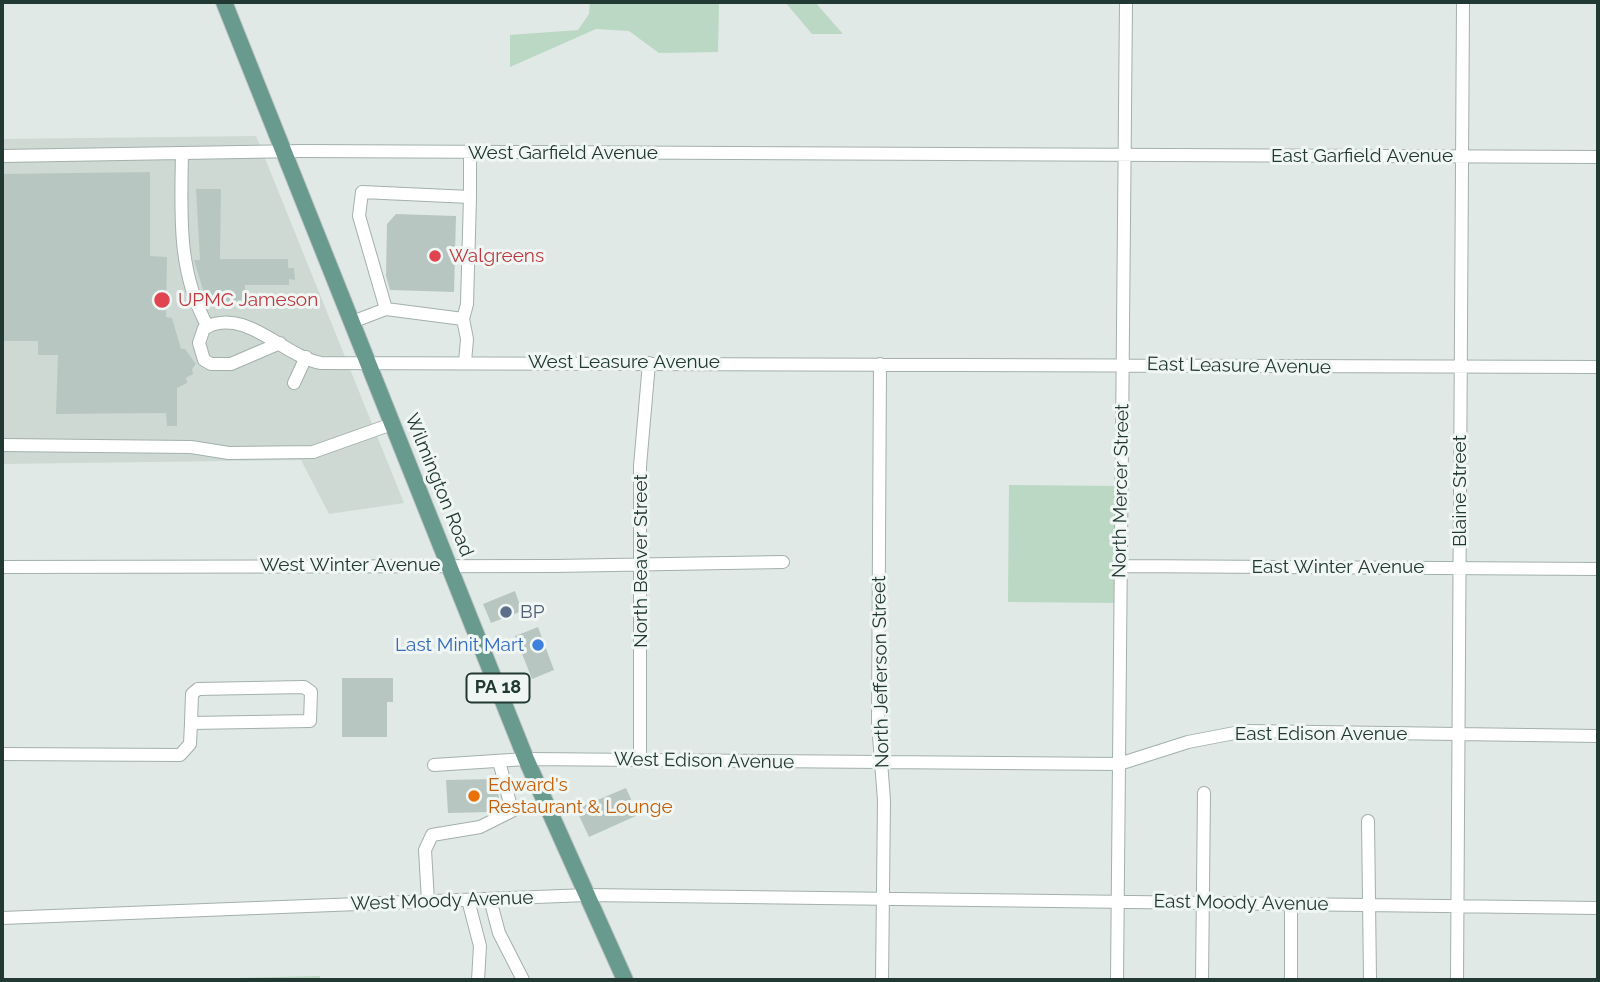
<!DOCTYPE html>
<style>
body{margin:0}
#map{position:relative;width:1600px;height:982px;overflow:hidden;background:#e0e9e5;font-family:Raleway,sans-serif}
canvas{display:block}
.frame{position:absolute;inset:0;border:4px solid #223832;pointer-events:none}
</style>
<div id="map">
<canvas width="1600" height="982"></canvas>
<div class="frame"></div>
</div>
<script>
const context = document.querySelector('canvas').getContext('2d');
context.lineJoin = 'round';
function paint(path, color) { context.fillStyle = color; context.fill(path, 'evenodd'); }
function stroke(path, color, width, dash) { context.strokeStyle = color; context.lineWidth = width; context.lineCap = dash ? 'butt' : 'round'; context.setLineDash(dash || []); context.stroke(path); }
function label(font, color, halo, rows, align = 'center') {
  context.font = font + ' Raleway,sans-serif'; context.lineWidth = 6; context.setLineDash([]); context.textBaseline = 'middle'; context.strokeStyle = halo; context.fillStyle = color; for (const [text, x, y, turn = 0] of rows) {
    context.save(); context.translate(x, y); context.rotate((+turn || 0) * Math.PI / 180); context.textAlign = isNaN(turn) ? turn : align; if (halo) context.strokeText(text, 0, 0); context.fillText(text, 0, 0); context.restore();
  }
}
paint(new Path2D(`
 M256 136 404 503 329 514 301 460 2 464V139Z`), '#ced9d4');
paint(new Path2D(`
 M590 2H719L718 52 659 53 629 31 596 29 510 67V35L578 30 589 14Z
 M785 2H815L843 34H812Z
 M1009 485 1121 486 1120 603 1008 602Z
 M320 976V980H191L195 979Z`), '#bad8c3');
paint(new Path2D(`
 M150 172V256L167 257 166 317 172 318 181 349H185L196 364 192 369 193 374 186 378 187 383 177 388V426H167L166 413 56 414 58 355H38V341H2V174Z
 M196 189H221L220 259H288V268H294L295 280 289 279V285H245V299L208 307 194 260H200Z
 M396 214 456 216 454 292 390 290 386 276 387 224Z
 M515 591 522 611 491 623 483 604Z
 M538 627 554 670 532 679 515 636Z
 M342 678H393V702H387V737H342Z
 M495 779 501 807 491 812 448 813 446 780Z
 M626 788 638 815 589 837 576 809Z`), '#b8c6c1');
const minor = new Path2D(`
 M182 153C181 214 177 272 208 327
 M2 156 301 151 1598 157
 M386 309 463 319 467 339 465 362
 M463 319 467 304 470 197
 M352 322 386 309 359 216 362 192 470 197V152
 M280 343 231 364H211L204 360 199 343 204 328C246 306 282 356 321 363L1598 367
 M880 364 878 723 884 800 882 980
 M294 383 306 357
 M2 445 191 447 229 453 313 452 392 424
 M1120 566 1598 569
 M2 567 555 566 783 562
 M2 754 180 755 190 744 191 723 310 721 311 692 304 687 198 689 192 694 191 723
 M640 760V466L649 363
 M434 765 526 759 1119 764 1188 742 1245 731 1598 736
 M1368 821 1370 980
 M490 899 499 933 523 980
 M468 900 480 946 478 980
 M428 901 425 850 432 835 480 827 512 811 499 761
 M2 918 587 895 1598 908
 M1117 980 1126 2
 M1202 980 1204 793
 M1291 980V904
 M1457 980 1463 2`);
const major = new Path2D(`
 M224 2 526 759 625 980`);
stroke(minor, '#a3b0ac', 14);
stroke(major, '#bdc3c2', 18);
stroke(minor, '#fff', 12);
stroke(major, '#699a8e', 16);
for (const [x, y, r, color] of [
 [435,256,7,"#e0444e"],
 [162,300,9,"#e0444e"],
 [506,612,7,"#5c6f8a"],
 [538,645,7,"#3f7fe0"],
 [474,796,7,"#e8710a"]
]) { const dot = new Path2D(); dot.arc(x, y, r, 0, 2 * Math.PI); context.fillStyle = color; context.fill(dot); stroke(dot, '#f0f6f3', 2.5); }
for (const [x, y, w] of [
 [498,688,63]
]) { const box = new Path2D(); box.roundRect(x - w / 2, y - 14.5, w, 29, 5); context.fillStyle = '#f0f6f3'; context.fill(box); stroke(box, '#223832', 2); }
label('bold 18px', '#223832', null, [
 ["PA 18",498,688]
]);
label('19px', '#223832', '#f0f6f3', [
 ["West Garfield Avenue",563,153],
 ["East Garfield Avenue",1362,156],
 ["West Leasure Avenue",624,362],
 ["East Leasure Avenue",1239,366,1],
 ["Wilmington Road",439,485,68],
 ["North Mercer Street",1121,491,-89],
 ["Blaine Street",1460,491,-90],
 ["North Beaver Street",641,561,-90],
 ["West Winter Avenue",350,565],
 ["East Winter Avenue",1338,567],
 ["North Jefferson Street",881,672,-91],
 ["East Edison Avenue",1321,734],
 ["West Edison Avenue",704,761,1],
 ["West Moody Avenue",442,901,-2],
 ["East Moody Avenue",1241,903,1]
]);
label('19px', '#be3a42', '#f0f6f3', [
 ["Walgreens",449,256],
 ["UPMC Jameson",178,300]
], 'left');
label('19px', '#4e5e75', '#f0f6f3', [
 ["BP",520,612]
], 'left');
label('19px', '#366cbe', '#f0f6f3', [
 ["Last Minit Mart",524,645]
], 'right');
label('19px', '#c56008', '#f0f6f3', [
 ["Edward's",488,785],
 ["Restaurant & Lounge",488,807]
], 'left');
</script>
